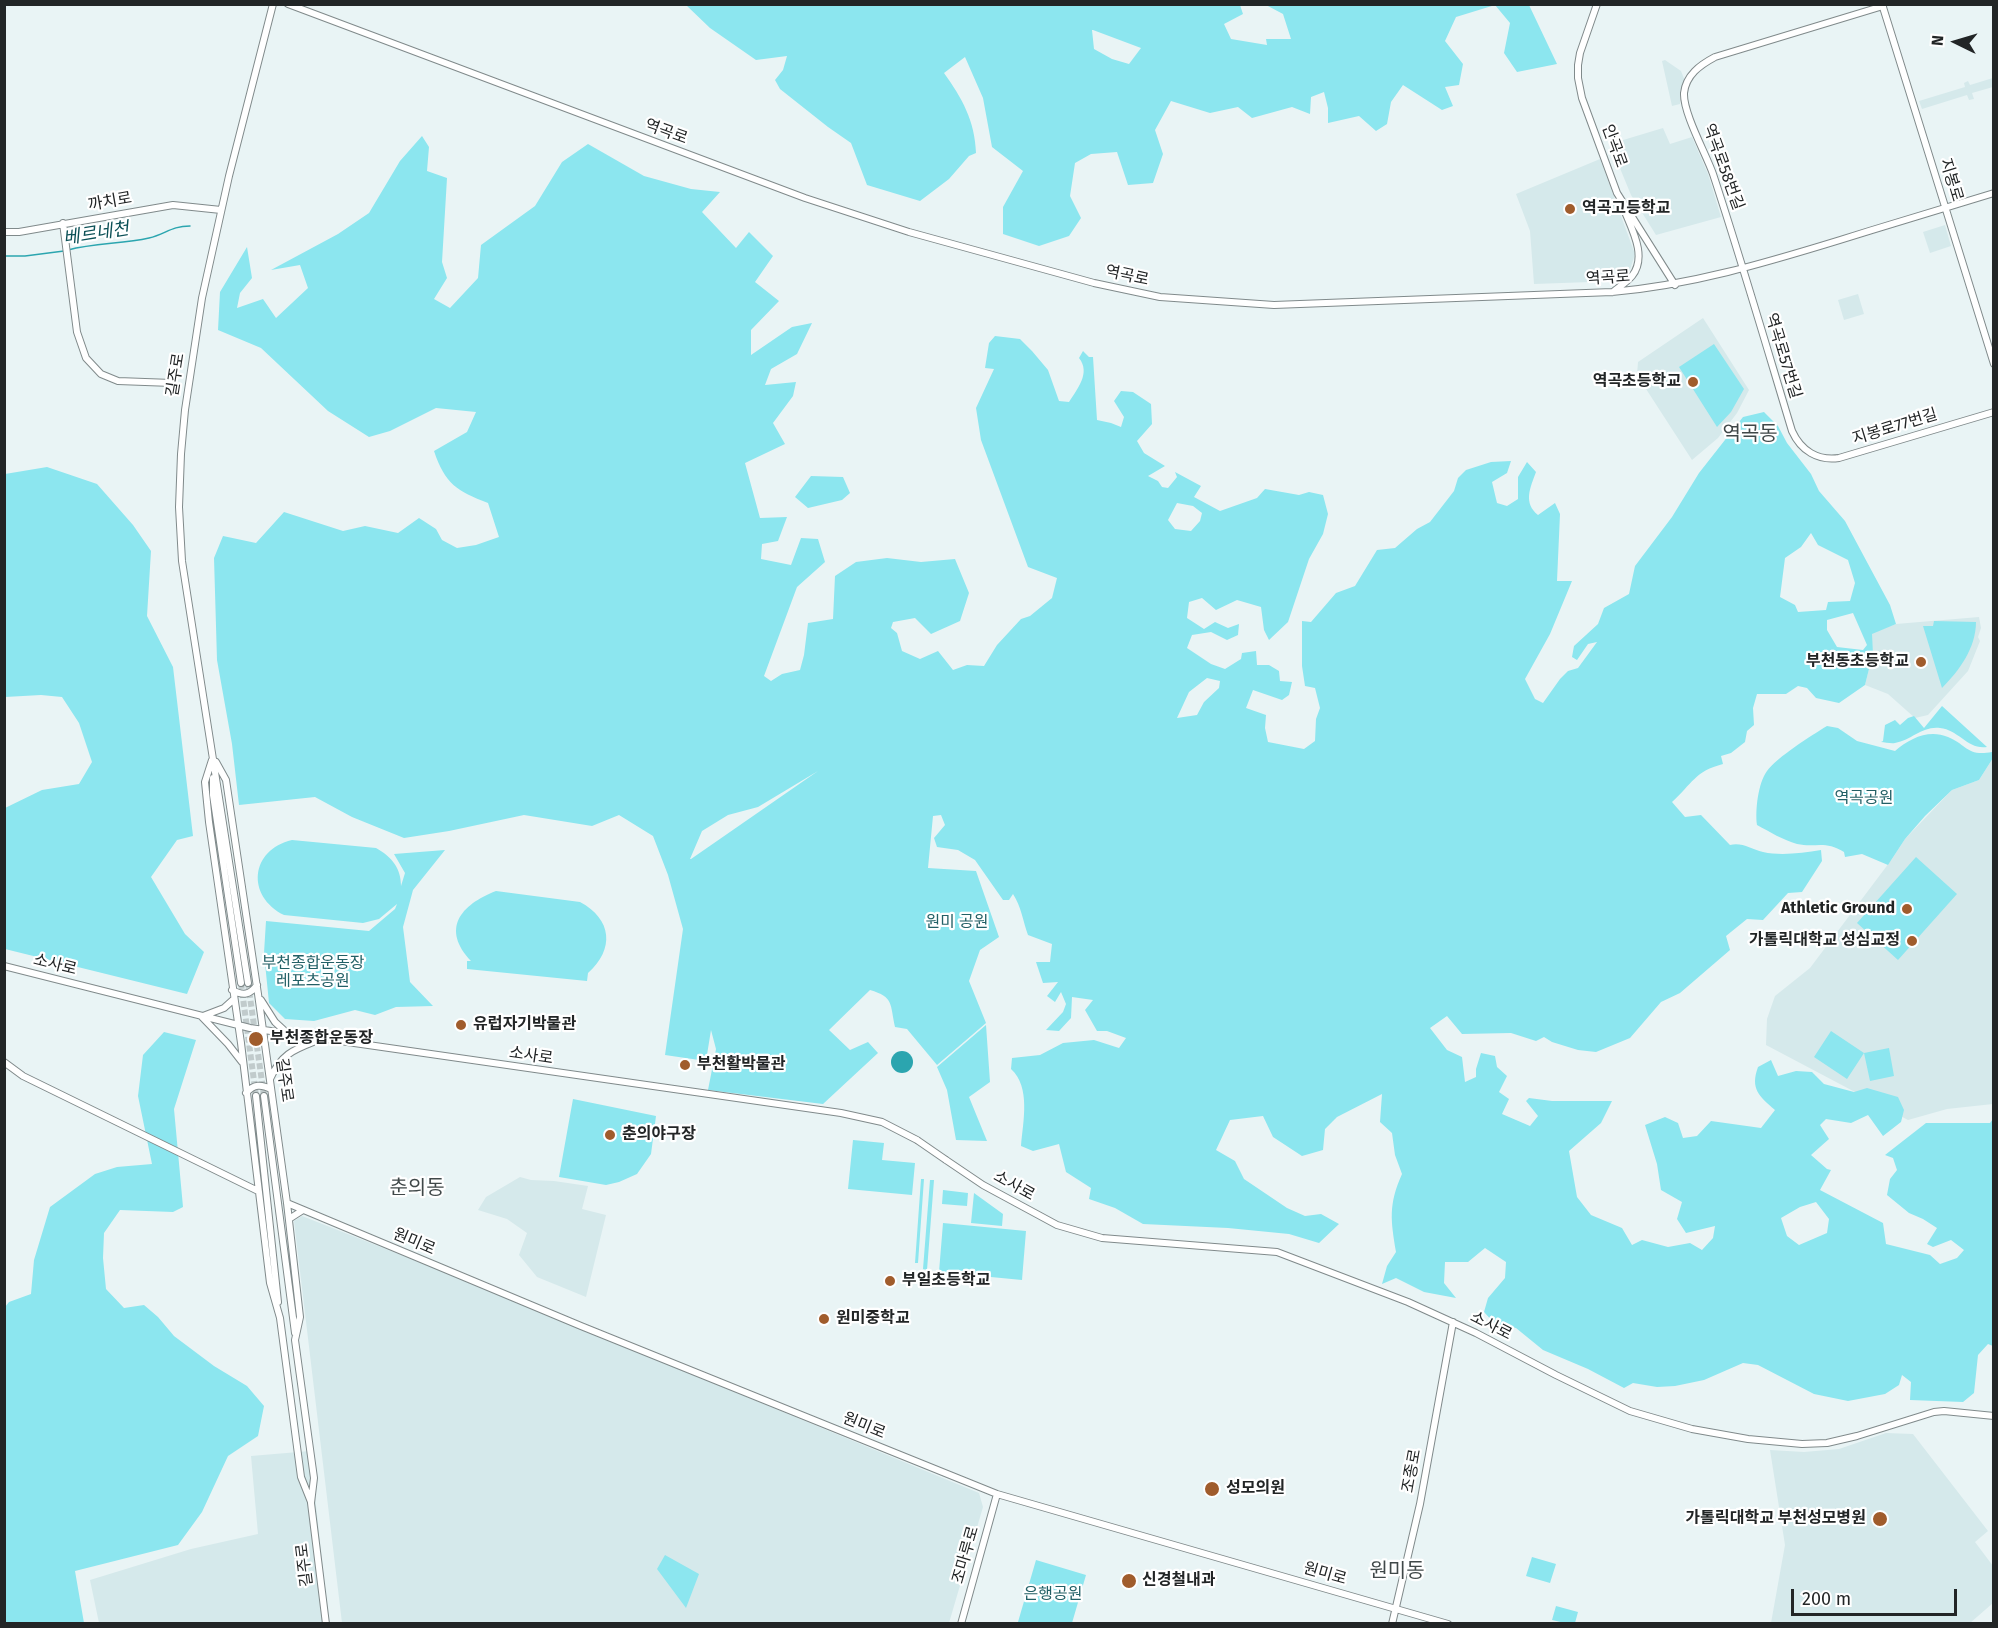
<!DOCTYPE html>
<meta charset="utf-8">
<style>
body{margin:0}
#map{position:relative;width:1998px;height:1628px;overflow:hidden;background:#e9f4f5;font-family:"Fira Sans",sans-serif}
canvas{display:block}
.frame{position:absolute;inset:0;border:6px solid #222526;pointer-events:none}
.north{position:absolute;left:1926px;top:12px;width:60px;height:60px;-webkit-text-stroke:4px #fff;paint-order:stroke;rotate:275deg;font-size:16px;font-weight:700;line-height:24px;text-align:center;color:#222526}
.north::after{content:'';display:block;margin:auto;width:21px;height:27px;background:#222526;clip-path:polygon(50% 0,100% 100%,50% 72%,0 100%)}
.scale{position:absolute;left:1791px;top:1589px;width:166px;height:27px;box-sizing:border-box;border:3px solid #222526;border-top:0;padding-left:8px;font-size:18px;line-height:21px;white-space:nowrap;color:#222526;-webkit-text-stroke:4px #fff;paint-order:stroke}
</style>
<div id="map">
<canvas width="1998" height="1628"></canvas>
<div class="frame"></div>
<div class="north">N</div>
<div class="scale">200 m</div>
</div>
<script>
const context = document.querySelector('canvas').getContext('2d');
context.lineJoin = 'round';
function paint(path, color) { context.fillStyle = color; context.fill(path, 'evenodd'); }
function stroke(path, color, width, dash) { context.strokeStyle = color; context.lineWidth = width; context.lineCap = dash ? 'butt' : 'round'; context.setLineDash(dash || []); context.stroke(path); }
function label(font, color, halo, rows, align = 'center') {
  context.font = font + ' "Fira Sans","Noto Sans KR",sans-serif'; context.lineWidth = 4.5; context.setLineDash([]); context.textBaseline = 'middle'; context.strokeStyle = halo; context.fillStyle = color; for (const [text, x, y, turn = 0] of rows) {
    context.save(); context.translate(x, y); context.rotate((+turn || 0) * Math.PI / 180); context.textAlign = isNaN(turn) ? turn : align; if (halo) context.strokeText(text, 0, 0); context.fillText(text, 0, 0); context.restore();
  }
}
paint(new Path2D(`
 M1665 60 1681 71 1685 81 1680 91V104L1672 106 1662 61Z
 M1993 78V87L1972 93 1974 99 1969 100 1967 95 1922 109 1919 101 1965 87 1964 83 1968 81 1970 85Z
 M1663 128 1670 144 1692 137 1708 174 1721 217 1656 235 1631 195 1610 144Z
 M1600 159 1635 254 1629 273 1618 281 1534 284 1530 231 1516 194Z
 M1945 225 1951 246 1930 253 1923 232Z
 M1858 294 1864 314 1844 320 1838 300Z
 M1703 318 1749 390 1737 413 1718 438 1692 460 1637 375 1638 362Z
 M1979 617 1981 628 1978 637 1980 641 1968 671 1928 715 1915 718 1888 694 1865 685 1873 653 1871 633 1896 624Z
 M1993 758V1104L1947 1109 1908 1120 1766 1045 1767 1019 1775 996 1810 968 1892 859 1905 839 1952 790 1979 780Z
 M520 1177 531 1180 554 1181 588 1186 582 1209 606 1215 586 1297 537 1277 519 1255 527 1233 507 1219 478 1210 486 1197Z
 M302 1216 452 1275 979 1493 983 1507 949 1623H342L294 1221Z
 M1886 1433 1913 1434 1988 1531 1975 1542 1993 1566V1603L1970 1623H1771L1785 1545 1770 1450 1804 1452 1839 1449Z
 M310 1451 329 1623H99L90 1580 191 1549 258 1534 251 1456Z`), '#d5e9eb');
paint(new Path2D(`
 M686 5H1240L1243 14 1224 24 1231 39 1267 45 1266 39H1291L1283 14 1266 5H1529L1557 64 1517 72 1504 53 1510 23 1495 5 1456 17 1445 41 1463 64 1459 85 1445 87 1453 106 1442 110 1403 85 1391 102 1387 124 1376 131 1359 116 1328 123V108L1324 92 1311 97 1310 114 1292 107 1252 118 1238 107 1210 113 1171 101 1155 130 1163 154 1153 183 1128 185 1117 152 1091 154 1075 163 1070 196 1081 218 1069 236 1039 246 1003 234V207L1023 171 992 147 983 98 965 57 944 73C962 98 975 121 976 153L969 156 949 179 920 201 867 185 851 143 828 127 780 89 775 80 783 70 787 56 756 60 710 28ZM1092 30H1093L1141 48 1129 64 1112 59 1094 49Z
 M422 136 429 147 427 171 447 178 442 262 447 278 434 299 450 308 478 278 481 245 535 206 562 162 588 144 644 176 691 189 720 192 702 212 736 248 749 232 773 256 755 282 779 301 751 330V355L792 327 812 323 797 354 771 369 765 385 796 382 793 396 773 423 785 444 745 463 760 518 787 517 778 541 762 544 761 559 791 565 801 538 818 539 825 562 797 587 764 676 771 681 782 674 800 670 804 655 808 623 833 619 835 576 856 562 887 558 921 562 955 559 969 593 960 621 931 634 915 618 893 622 891 628 897 633 902 651 920 659 938 651 953 670 967 665 984 666 997 645 1021 619 1030 616 1052 598 1057 578 1028 567 981 440 976 408 994 369 985 368 989 343 995 336 1020 339 1032 351 1048 370 1059 401 1069 402C1077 389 1091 373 1079 358L1083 351 1089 357H1093L1097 420 1111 423 1121 427 1124 417 1114 401 1121 391 1133 392 1151 404 1152 424 1137 441 1144 453 1165 466 1148 476 1158 481 1162 487 1168 488 1177 477 1175 472 1201 486 1194 497 1220 511 1257 498 1265 489 1299 495 1309 492 1323 495 1328 514 1323 534 1309 559 1288 622 1269 640 1264 630 1261 607 1237 600 1216 610 1202 598 1189 602 1187 618 1204 629 1215 622 1228 628 1239 624 1238 635 1227 640 1211 632 1192 635 1187 648 1211 664 1225 669 1241 659 1242 653 1256 651 1257 665H1269L1279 671 1280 681 1292 682 1289 695 1282 700 1253 690 1246 708 1266 715 1265 728 1268 742 1304 749 1315 741 1316 719 1320 708 1315 688 1305 686 1302 666V621L1311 622 1336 593 1355 586 1377 550 1395 548 1417 529 1430 522 1454 491 1458 478 1466 470 1491 462 1511 461 1507 473 1492 482 1497 503 1507 506 1518 499V477L1527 462 1536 472C1530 488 1523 503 1538 515L1555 503 1560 514 1557 581H1572L1550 634 1525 679 1535 699 1543 703 1560 679 1568 671 1578 668 1597 642 1588 644 1577 660 1572 657 1574 646 1598 624 1604 608 1629 594 1635 566 1672 517 1699 473 1743 417 1764 412 1778 426 1787 443 1811 474 1819 491 1845 521 1890 605 1896 624 1872 634 1873 653 1865 685 1839 703 1816 698 1807 688 1798 686 1786 694H1757L1753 708 1754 725 1747 731 1745 742 1731 753 1721 756 1723 764C1695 771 1692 784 1672 802L1685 817 1701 815 1730 845C1742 842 1751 849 1763 852 1781 856 1802 853 1821 850L1822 861 1802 892 1788 893 1763 920 1747 919 1726 936 1730 950 1680 993 1661 1002 1630 1038 1596 1052 1578 1050 1552 1042 1544 1037 1536 1041 1511 1033 1462 1034 1447 1016 1430 1028 1447 1050 1462 1057 1465 1082 1476 1077V1069L1481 1053 1495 1056 1497 1067 1507 1076 1499 1092 1509 1099 1502 1114 1530 1126 1538 1116 1526 1101 1529 1098 1552 1101H1612L1601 1123 1569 1151 1577 1197 1591 1215 1622 1228 1632 1245 1642 1240 1668 1247 1690 1243 1702 1250 1713 1238 1715 1226 1686 1233 1677 1219 1682 1202 1661 1190 1657 1164 1645 1125 1665 1117 1678 1123 1683 1138 1697 1136 1711 1121 1761 1128 1775 1110C1759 1096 1750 1089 1758 1067L1771 1060 1778 1076 1796 1071 1812 1072 1824 1084 1854 1092 1867 1088 1898 1097 1904 1110 1901 1122 1883 1136 1868 1115 1851 1123 1826 1119 1820 1125 1829 1139 1811 1155 1827 1169 1831 1170 1820 1190 1883 1223 1886 1244 1930 1255 1940 1264 1957 1258 1964 1250 1951 1240 1933 1247 1927 1244 1937 1228 1923 1219 1909 1213 1887 1195 1890 1179 1897 1170 1893 1158 1885 1155 1926 1123H1990L1993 1119V1346L1988 1344 1978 1355 1974 1393 1963 1402 1910 1400 1911 1382 1902 1375 1899 1385 1885 1394 1848 1401 1814 1394 1758 1365 1743 1363 1704 1380 1675 1386 1657 1387 1633 1383 1624 1388 1588 1369 1543 1350 1516 1328 1495 1324 1484 1312 1488 1298 1505 1278 1506 1262 1485 1248 1468 1262H1445L1444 1283 1456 1298 1424 1292 1396 1278 1382 1284 1387 1266 1396 1252C1391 1221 1388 1205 1402 1174L1395 1155 1392 1133 1380 1122 1382 1094 1337 1117 1325 1129 1323 1150 1302 1156 1273 1137 1263 1116 1230 1120 1216 1150 1235 1161 1244 1179 1287 1208 1305 1216 1321 1214 1339 1224 1319 1243 1289 1234 1228 1228 1143 1224 1115 1208 1089 1199 1091 1188 1066 1172 1059 1144 1033 1151 1021 1146C1023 1122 1031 1087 1011 1069L1012 1058 1040 1055 1063 1043 1094 1040 1119 1048 1126 1038 1107 1031H1097L1085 1010 1093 1000 1072 997 1071 1018 1059 1031 1046 1030 1063 1012 1066 1004 1061 992 1055 1002 1047 996 1058 982 1043 983 1036 962H1050L1052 944 1028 935C1023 921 1021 906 1013 894L1009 900H1003L975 860 958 850 937 847 934 838 945 825 941 815 933 816 928 868 976 871 999 937 980 950 969 981 986 1023 937 1065 907 1029 895 1027C890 1004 894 997 870 990L829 1030 850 1050 868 1042 878 1053 823 1104 708 1090 716 1049 711 1030 706 1061 665 1055 683 929 668 875 653 836 619 815 592 826 524 815 449 831 404 838 352 817 315 797 239 805 232 744 217 660 214 558 223 536 256 543 284 512 343 531 365 526 398 533 419 518 436 529 442 540 457 548 476 545 499 537 488 503C457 491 445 484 434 451L467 432 476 412 436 408 390 431 369 437 328 411 261 348 218 330 220 292 247 247 252 278 240 293 237 308 263 299 276 318 308 288 300 265 271 270 338 234 369 213 400 161ZM1177 503 1193 506 1202 513 1200 521 1191 531 1175 529 1168 520ZM1811 533 1818 545 1848 560 1855 583 1850 601 1828 602 1826 610 1798 612 1795 605 1780 597 1785 558 1801 547ZM1853 613 1867 645 1863 650 1837 647 1827 630V620ZM1207 678 1220 681 1219 688 1204 702 1197 715 1177 718 1189 692ZM818 771 691 859H690L702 831 728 815 758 807ZM1816 1202 1829 1219 1827 1233 1799 1245 1787 1236 1781 1218 1800 1207Z
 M1714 344 1744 389 1731 412 1717 427 1679 367Z
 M47 467 97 484 133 525 151 551 147 616 173 667 193 836 177 840 151 877 185 934 204 952 187 994 5 949V808L42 790 79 784 92 762 79 723 62 697 41 695 5 697V474Z
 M811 476 843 477 850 493 842 500 808 508 795 497Z
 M1934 621 1976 622C1976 648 1959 671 1942 688L1923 626H1933Z
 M1942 706 1987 747C1968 750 1959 730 1940 728 1922 726 1912 740 1895 743 1891 744 1885 742 1881 742L1883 741 1885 725 1895 720 1900 725 1908 718 1914 716 1924 728Z
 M1827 726 1838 728 1857 741 1895 751C1910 738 1929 729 1948 737 1966 744 1967 757 1992 752L1993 758 1979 780 1952 790 1925 816 1905 839 1888 865 1862 854 1845 857 1844 852C1825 840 1816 848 1797 844 1783 840 1770 832 1757 825 1755 811 1758 783 1767 771 1776 758 1812 735 1827 726Z
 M292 840 376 848C392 857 401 868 401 886L405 873 394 854 445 850 413 890 403 927 410 982 433 1006 396 1007 375 1015 355 1010 314 1021 285 1019 269 1003 264 953 266 921 369 931 395 909 397 904 379 919 363 923 284 915C246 896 250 850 292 840Z
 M1916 857 1957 894 1898 960 1857 923Z
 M496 891 580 902C612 919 615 949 588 973L587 981 467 969V961H471C441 929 460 905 496 891Z
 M986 1025 990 1082 969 1097 987 1141 956 1140 947 1090 937 1067Z
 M1831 1031 1864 1053 1889 1048 1894 1076 1870 1081 1864 1053 1847 1079 1814 1057Z
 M164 1032 196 1040 174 1109 183 1207 173 1212 120 1210 104 1233 103 1258 106 1289 124 1308 144 1305 158 1317 174 1336 214 1366 247 1386 264 1406 258 1436 228 1456 202 1512 178 1545 75 1571 84 1623 5 1624V1307L9 1302 31 1294 34 1260 50 1207 95 1174 117 1167 152 1164 138 1096 143 1055Z
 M573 1099 656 1116 651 1154 637 1174 619 1182 606 1185 559 1177Z
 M853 1140 884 1143 882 1160 915 1163 912 1195 848 1189Z
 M921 1179H924L918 1263H915Z
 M930 1180H934L927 1270 923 1269Z
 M943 1190 968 1193 967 1206 942 1204Z
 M974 1193 1003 1214 1002 1226 971 1223Z
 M943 1223 1026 1231 1022 1280 939 1272Z
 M665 1555 699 1574 686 1608 657 1569Z
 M1532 1557 1556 1564 1550 1583 1526 1576Z
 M1036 1560 1086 1575 1072 1623 1025 1624 1018 1622Z
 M1556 1606 1578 1612 1575 1623H1565L1552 1620Z`), '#8ce6ef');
paint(new Path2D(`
 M891 1062a11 11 0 1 1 22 0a11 11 0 1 1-22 0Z`), '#2ba5af');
stroke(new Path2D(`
 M68 250C95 243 122 244 149 238 166 234 171 226 190 226
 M4 256H25L64 251`), '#2ba5af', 1.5);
stroke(new Path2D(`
 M241 983 256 1096
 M248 983 264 1096`), '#c1cbcc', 6, [6, 3]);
const tertiary = new Path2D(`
 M288 4 805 198 909 232 1094 283 1160 297 1274 305 1612 292C1691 285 1765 263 1840 240 1891 224 1942 209 1994 193
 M1597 4 1580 53 1578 65V78L1582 98 1617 193 1675 285
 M1882 4 1994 364
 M1883 6 1715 57C1700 65 1686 75 1684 93 1683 113 1706 154 1713 174 1741 259 1766 345 1792 431 1801 451 1818 461 1839 458L1994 412
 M63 223 77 332 86 358 101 374 118 381 172 383
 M4 232H19L173 205 221 210
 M1613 292C1619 287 1627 282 1632 276 1648 256 1631 228 1623 207
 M212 760 205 782 209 822 241 1043 270 1283 280 1318 301 1477 311 1502
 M216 762 226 780 258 994 287 1203 300 1317 295 1340 314 1478 311 1503 326 1624
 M213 778V795L241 983
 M4 966 250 1028 841 1113 882 1122 917 1140
 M248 983 182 561 179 507 181 454 185 410 202 298 229 176 273 4
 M232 990C243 996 250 995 257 985
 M261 1000 275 1022 288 1034
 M201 1016 228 1044 242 1062
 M203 1016 224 1008 234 999
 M4 1062 23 1076 258 1191
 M270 1079C282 1052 296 1049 321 1039
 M246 1093C254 1084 261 1084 271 1089
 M256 1096 278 1302
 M264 1096 295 1333
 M946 1160 983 1185 1057 1225 1102 1238 1277 1252 1408 1302 1476 1333 1556 1375 1630 1411 1692 1429 1748 1439 1802 1444 1827 1443 1857 1436 1934 1412 1944 1411 1994 1416
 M287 1203 581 1326 997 1494 1448 1624
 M289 1219 303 1210
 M961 1624 997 1494
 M1392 1624 1420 1504 1453 1322`);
stroke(tertiary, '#808a8b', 8);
stroke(tertiary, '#fff', 6);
const tertiaryBridge = new Path2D(`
 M917 1140 946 1160`);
stroke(tertiaryBridge, '#808a8b', 8, []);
stroke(tertiaryBridge, '#fff', 6);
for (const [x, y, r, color] of [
 [1570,209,6,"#a05c2c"],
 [1693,382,6,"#a05c2c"],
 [1921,662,6,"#a05c2c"],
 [1907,909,6,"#a05c2c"],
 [1912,941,6,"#a05c2c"],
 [461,1025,6,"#a05c2c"],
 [256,1039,8,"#a05c2c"],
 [685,1065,6,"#a05c2c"],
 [610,1135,6,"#a05c2c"],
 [890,1281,6,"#a05c2c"],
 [824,1319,6,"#a05c2c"],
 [1212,1489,8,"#a05c2c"],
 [1880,1519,8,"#a05c2c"],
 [1129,1581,8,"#a05c2c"]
]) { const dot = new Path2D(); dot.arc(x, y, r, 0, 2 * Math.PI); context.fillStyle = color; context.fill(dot); stroke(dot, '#fff', 2); }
label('16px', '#222526', '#fff', [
 ["역곡로",666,132,20],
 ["안곡로",1614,146,70],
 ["역곡로58번길",1723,167,70],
 ["지봉로",1951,180,73],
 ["까치로",110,202,-10],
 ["역곡로",1127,276,12],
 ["역곡로",1608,278,-4],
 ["역곡로57번길",1783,356,73],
 ["길주로",176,375,-81],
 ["지봉로77번길",1895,427,-17],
 ["소사로",55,965,14],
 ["소사로",531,1056,8],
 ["길주로",284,1080,82],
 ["소사로",1014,1186,29],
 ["원미로",414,1242,23],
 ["소사로",1491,1326,27],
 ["원미로",864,1426,22],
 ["조종로",1412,1471,-80],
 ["조마루로",966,1555,-74],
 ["길주로",305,1565,-97],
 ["원미로",1325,1574,16]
]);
label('bold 16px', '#222526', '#fff', [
 ["역곡고등학교",1582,209],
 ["역곡초등학교",1681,382,"right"],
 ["부천동초등학교",1909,662,"right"],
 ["Athletic Ground",1895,909,"right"],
 ["가톨릭대학교 성심교정",1900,941,"right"],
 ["유럽자기박물관",473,1025],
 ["부천종합운동장",270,1039],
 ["부천활박물관",697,1065],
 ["춘의야구장",622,1135],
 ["부일초등학교",902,1281],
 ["원미중학교",836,1319],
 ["성모의원",1226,1489],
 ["가톨릭대학교 부천성모병원",1866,1519,"right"],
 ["신경철내과",1142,1581]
], 'left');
label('16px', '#226066', '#fff', [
 ["역곡공원",1864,799],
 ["원미 공원",957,923],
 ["부천종합운동장",313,964],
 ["레포츠공원",313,982],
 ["은행공원",1053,1595]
]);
label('italic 18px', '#0b5056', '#fff', [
 ["베르네천",96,234,-9]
]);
label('20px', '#404849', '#fff', [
 ["역곡동",1750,434],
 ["춘의동",417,1188],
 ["원미동",1397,1571]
]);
</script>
